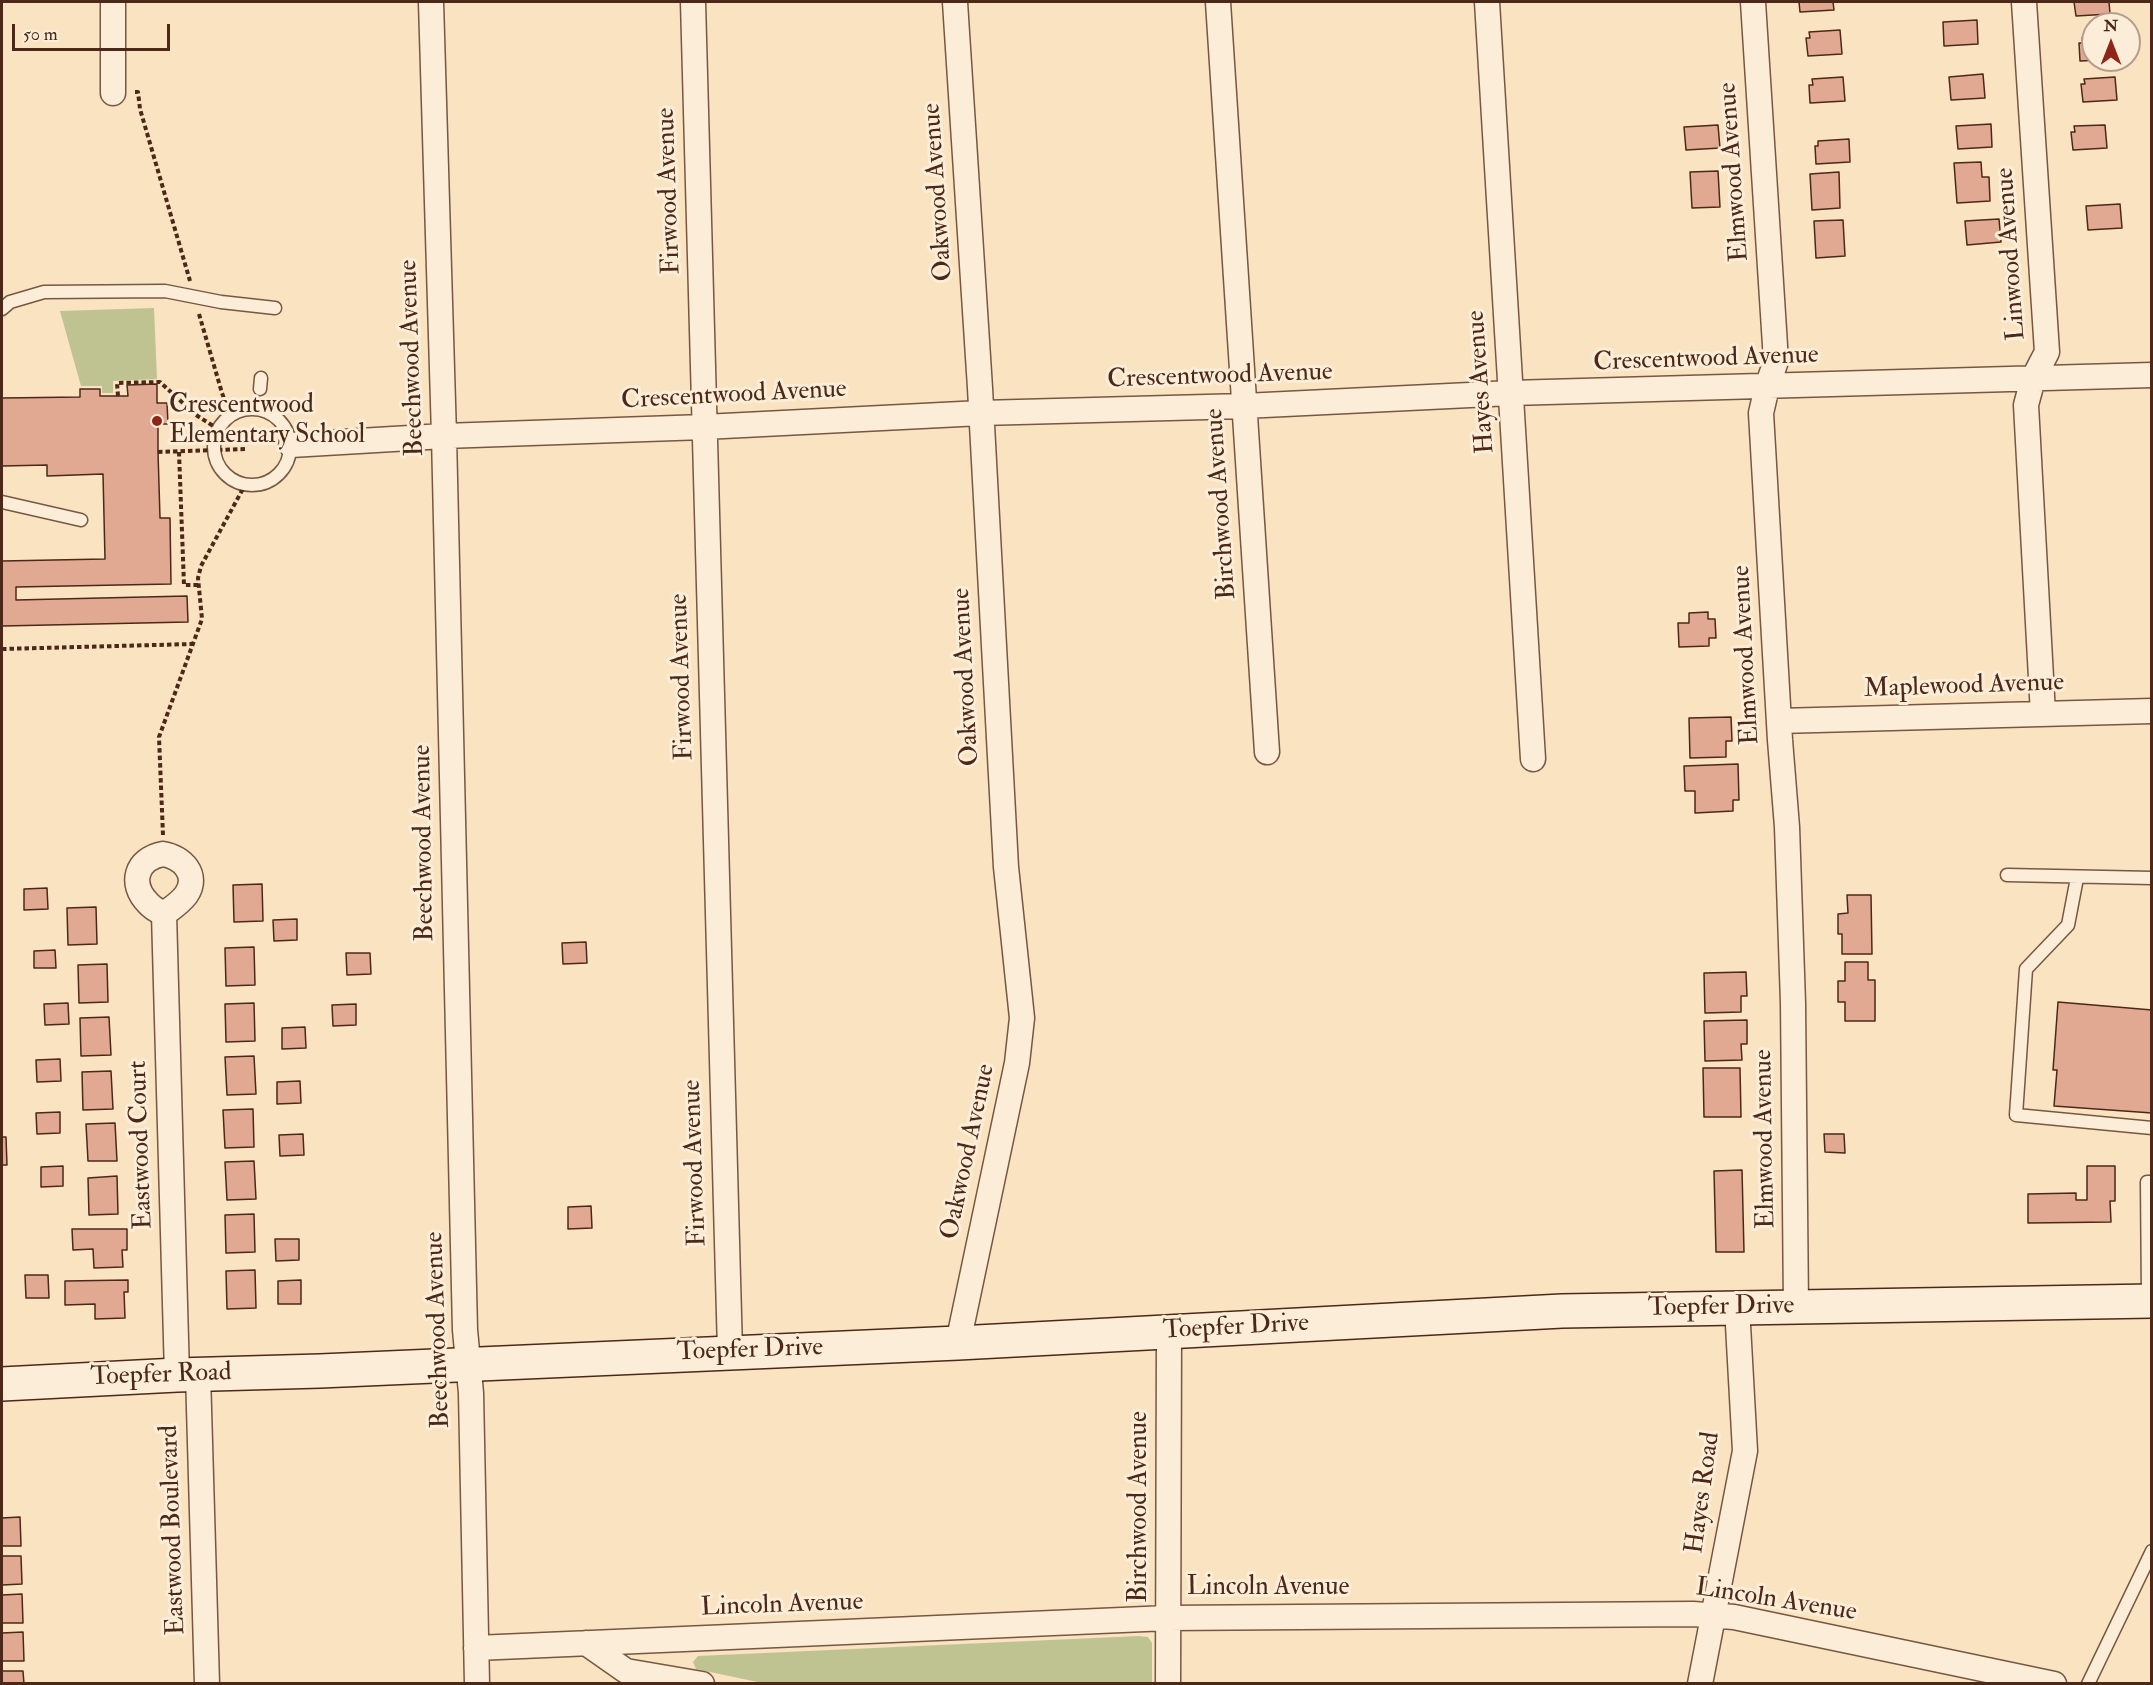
<!DOCTYPE html>
<style>
body{margin:0}
#map{position:relative;width:2153px;height:1685px;overflow:hidden;background:#f9e3c1;font-family:"IM FELL Double Pica",serif}
canvas{display:block}
.frame{position:absolute;inset:0;border:3px solid #4c2818;pointer-events:none}
.north{position:absolute;left:2081px;top:12px;width:60px;height:60px;box-sizing:border-box;background:#fbedd7;border:2px solid #b59e8b;border-radius:50%;rotate:0deg;font-size:16px;font-weight:700;line-height:24px;text-align:center;color:#4c2818}
.north::after{content:'';display:block;margin:auto;width:21px;height:27px;background:#8f2418;clip-path:polygon(50% 0,100% 100%,50% 72%,0 100%)}
.scale{position:absolute;left:12px;top:24px;width:158px;height:27px;box-sizing:border-box;border:3px solid #4c2818;border-top:0;padding-left:8px;font-size:18px;line-height:21px;white-space:nowrap;color:#4c2818;-webkit-text-stroke:4px #fbedd7;paint-order:stroke}
</style>
<div id="map">
<canvas width="2153" height="1685"></canvas>
<div class="frame"></div>
<div class="north">N</div>
<div class="scale">50 m</div>
</div>
<script>
const context = document.querySelector('canvas').getContext('2d');
context.lineJoin = 'round';
function paint(path, color) { context.fillStyle = color; context.fill(path, 'evenodd'); }
function stroke(path, color, width, dash) { context.strokeStyle = color; context.lineWidth = width; context.lineCap = dash ? 'butt' : 'round'; context.setLineDash(dash || []); context.stroke(path); }
function label(font, color, halo, rows, align = 'center') {
  context.font = font + ' "IM FELL Double Pica",serif'; context.lineWidth = 6; context.setLineDash([]); context.textBaseline = 'middle'; context.strokeStyle = halo; context.fillStyle = color; for (const [text, x, y, turn = 0] of rows) {
    context.save(); context.translate(x, y); context.rotate((+turn || 0) * Math.PI / 180); context.textAlign = isNaN(turn) ? turn : align; if (halo) context.strokeText(text, 0, 0); context.fillText(text, 0, 0); context.restore();
  }
}
paint(new Path2D(`
 M154 308 157 379 113 381V393H102V386H81L60 311Z
 M1139 1636 1148 1637 1152 1643V1683L767 1684 696 1669 693 1662 698 1656Z`), '#bfc392');
const building = new Path2D(`
 M1799 2H1833L1834 10 1800 12Z
 M2074 2H2109L2110 14 2076 16Z
 M1977 20 1978 44 1944 46 1943 22Z
 M1840 30 1842 54 1808 56 1806 38H1810L1809 32Z
 M2093 37V60H2100L2080 61 2079 43H2083L2082 38Z
 M1983 74 1985 98 1951 100 1949 77Z
 M1843 77 1845 101 1810 103 1809 85H1813L1812 79Z
 M2115 77 2117 100 2083 102 2081 84H2085L2084 79Z
 M1991 124 1992 147 1958 149 1956 126Z
 M1718 125 1720 148 1686 150 1684 127Z
 M2105 125 2107 148 2073 150 2071 132H2075L2074 126Z
 M1849 139 1850 162 1816 164 1815 146H1818V141Z
 M1981 162 1982 177H1989L1990 201 1957 203 1954 163Z
 M1718 171 1720 207 1692 208 1690 172Z
 M1839 172 1840 208 1812 210 1810 174Z
 M2120 204 2122 228 2088 230 2086 206Z
 M1999 219 2001 242 1967 245 1965 221Z
 M1843 220 1845 256 1816 258 1814 221Z
 M157 384V403H167L168 424H158V452L160 518H170L171 584 16 587V600L187 596 188 622 2 626V561L105 559 103 474 47 476V465L2 466V398L80 397V389H100V396H128L127 385Z
 M1708 612V619H1715L1716 638H1709V646L1679 647 1678 623H1689V613Z
 M1731 717 1732 741H1726V757L1690 758 1689 718Z
 M1738 764 1739 800H1733V811L1695 813V791H1685L1684 766Z
 M262 884 263 921 234 922 233 885Z
 M47 888 48 909 24 910V889Z
 M1847 895H1871L1872 954H1842V934H1838V914L1848 913Z
 M96 907 97 944 68 945 67 908Z
 M297 919V940L274 941 273 920Z
 M586 942 587 963 563 964 562 943Z
 M254 947 255 985 226 986 225 948Z
 M55 950 56 968H34V951Z
 M346 953H370L371 974 347 975Z
 M1845 962H1868V980H1875V1021H1845V1002H1838V981H1845Z
 M107 964 108 1002 79 1003 78 965Z
 M1746 972 1747 996H1741V1012L1705 1013 1704 973Z
 M2058 1002 2152 1010V1113L2054 1106 2057 1070H2053Z
 M68 1003 69 1024 45 1025 44 1004Z
 M254 1003 255 1041 226 1042 225 1004Z
 M356 1004V1025L333 1026 332 1005Z
 M109 1017 111 1055 81 1056 80 1018Z
 M1747 1020V1044H1741L1742 1060 1705 1061 1704 1021Z
 M305 1027 306 1048 282 1049V1028Z
 M254 1056 256 1094 227 1095 225 1057Z
 M60 1059 61 1081 37 1082 36 1060Z
 M1703 1068H1740L1741 1117H1704Z
 M111 1071 113 1109 83 1110 82 1072Z
 M300 1081 301 1103 277 1104V1082Z
 M253 1109 254 1147 225 1148 223 1110Z
 M60 1112V1133L37 1134 36 1113Z
 M115 1123 117 1161H88L86 1124Z
 M303 1134 304 1155 280 1156 279 1135Z
 M1824 1134H1844L1845 1153 1825 1152Z
 M2 1137H6L7 1165H2Z
 M254 1161 256 1199 227 1200 225 1162Z
 M63 1166V1186L41 1187V1167Z
 M2087 1166H2115V1201H2110L2111 1222 2028 1223V1194L2076 1193V1200H2087Z
 M1742 1170 1744 1252H1716L1714 1171Z
 M117 1176 118 1214 89 1215 88 1178Z
 M591 1206 592 1228 568 1229V1207Z
 M254 1214 255 1252 226 1253 225 1215Z
 M72 1229H127V1250H122L123 1267 94 1268 93 1249 73 1250Z
 M275 1239H299V1260L276 1261Z
 M255 1270 256 1308 227 1309 226 1271Z
 M25 1275H48L49 1298H26Z
 M128 1280V1292H124L125 1318 95 1319V1304L65 1305V1281Z
 M301 1280V1304H278V1281Z
 M20 1517 21 1546H2V1518Z
 M2 1556H21L22 1584 2 1585Z
 M22 1594 23 1623H2V1595Z
 M23 1632 24 1661H2V1633Z
 M2 1671H23L24 1684H2Z`);
paint(building, '#e1a991');
stroke(building, '#4c2818', 1.5);
const lane = new Path2D(`
 M2 309 10 302 44 292 165 291 221 302 275 308
 M260 389 261 378
 M214 447a38 38 0 1 1 76 0a38 38 0 1 1-76 0Z
 M2 502 81 520
 M2007 875 2152 878
 M2077 878 2068 925 2026 969 2016 1115 2152 1128
 M2148 1300 2147 1182H2152
 M2088 1684 2152 1551`);
const street = new Path2D(`
 M431 2 444 436 465 1330 471 1393 477 1684
 M693 2 730 1351
 M955 2 980 388 1006 867 1022 1018 1017 1063 958 1343
 M1218 2 1267 752
 M1487 2 1533 759
 M1753 2 1776 361 1767 387 1761 413 1780 740 1787 827 1793 1003 1796 1307
 M2024 2 2047 352 2033 379 2026 405 2043 714
 M113 93V2
 M291 445 444 436 704 427 981 413 1244 406 1511 393 2152 375
 M1779 721 2152 711
 M163 854C182 857 200 875 186 895 180 903 172 908 164 914 158 911 152 908 148 903 129 884 136 859 163 854Z
 M164 914 177 1375
 M198 1374 207 1684
 M586 1643 626 1671 702 1684
 M476 1648 1168 1618 1693 1614 1734 1617 2054 1684
 M1168 1684 1169 1332
 M1700 1684 1745 1451 1737 1307`);
const secondary = new Path2D(`
 M2 1384 177 1375 320 1371 958 1343 1562 1311 2152 1301`);
stroke(lane, '#775742', 15);
stroke(street, '#775742', 27);
stroke(secondary, '#4c2818', 36);
stroke(new Path2D(`
 M135 92H138L140 109 190 281
 M199 314 222 393 230 415
 M118 396 117 383 160 382 196 415 218 429
 M158 452 247 449
 M179 452 184 585H199
 M2 649 193 644
 M163 835 159 737 202 619 198 578 201 566 245 485`), '#4c2818', 4, [4.5, 3]);
stroke(lane, '#fbedd7', 12);
stroke(street, '#fbedd7', 24);
stroke(secondary, '#fbedd7', 33);
for (const [x, y, r, color] of [
 [157,421,6,"#8f2418"]
]) { const dot = new Path2D(); dot.arc(x, y, r, 0, 2 * Math.PI); context.fillStyle = color; context.fill(dot); stroke(dot, '#fbedd7', 2); }
label('26px', '#4c2818', '#fbedd7', [
 ["Elmwood Avenue",1735,172,-94],
 ["Firwood Avenue",670,191,-92],
 ["Oakwood Avenue",939,192,-94],
 ["Linwood Avenue",2012,254,-94],
 ["Beechwood Avenue",413,358,-92],
 ["Crescentwood Avenue",1706,360,-2],
 ["Crescentwood Avenue",1220,377,-2],
 ["Hayes Avenue",1482,382,-94],
 ["Crescentwood Avenue",734,396,-3],
 ["Birchwood Avenue",1222,504,-94],
 ["Elmwood Avenue",1747,655,-93],
 ["Firwood Avenue",683,677,-92],
 ["Oakwood Avenue",967,677,-93],
 ["Maplewood Avenue",1964,687,-2],
 ["Beechwood Avenue",425,843,-91],
 ["Elmwood Avenue",1766,1139,-91],
 ["Eastwood Court",142,1145,-92],
 ["Oakwood Avenue",969,1152,-78],
 ["Firwood Avenue",696,1163,-92],
 ["Toepfer Drive",1721,1308,-1],
 ["Toepfer Drive",1236,1328,-3],
 ["Beechwood Avenue",439,1330,-92],
 ["Toepfer Drive",750,1351,-2],
 ["Toepfer Road",161,1376,-2],
 ["Hayes Road",1704,1493,-82],
 ["Birchwood Avenue",1140,1507,-90],
 ["Eastwood Boulevard",174,1530,-92],
 ["Lincoln Avenue",1268,1588],
 ["Lincoln Avenue",1776,1601,9],
 ["Lincoln Avenue",782,1606,-2]
]);
label('26px', '#4c2818', '#fbedd7', [
 ["Crescentwood",169,406],
 ["Elementary School",169,436]
], 'left');
</script>
